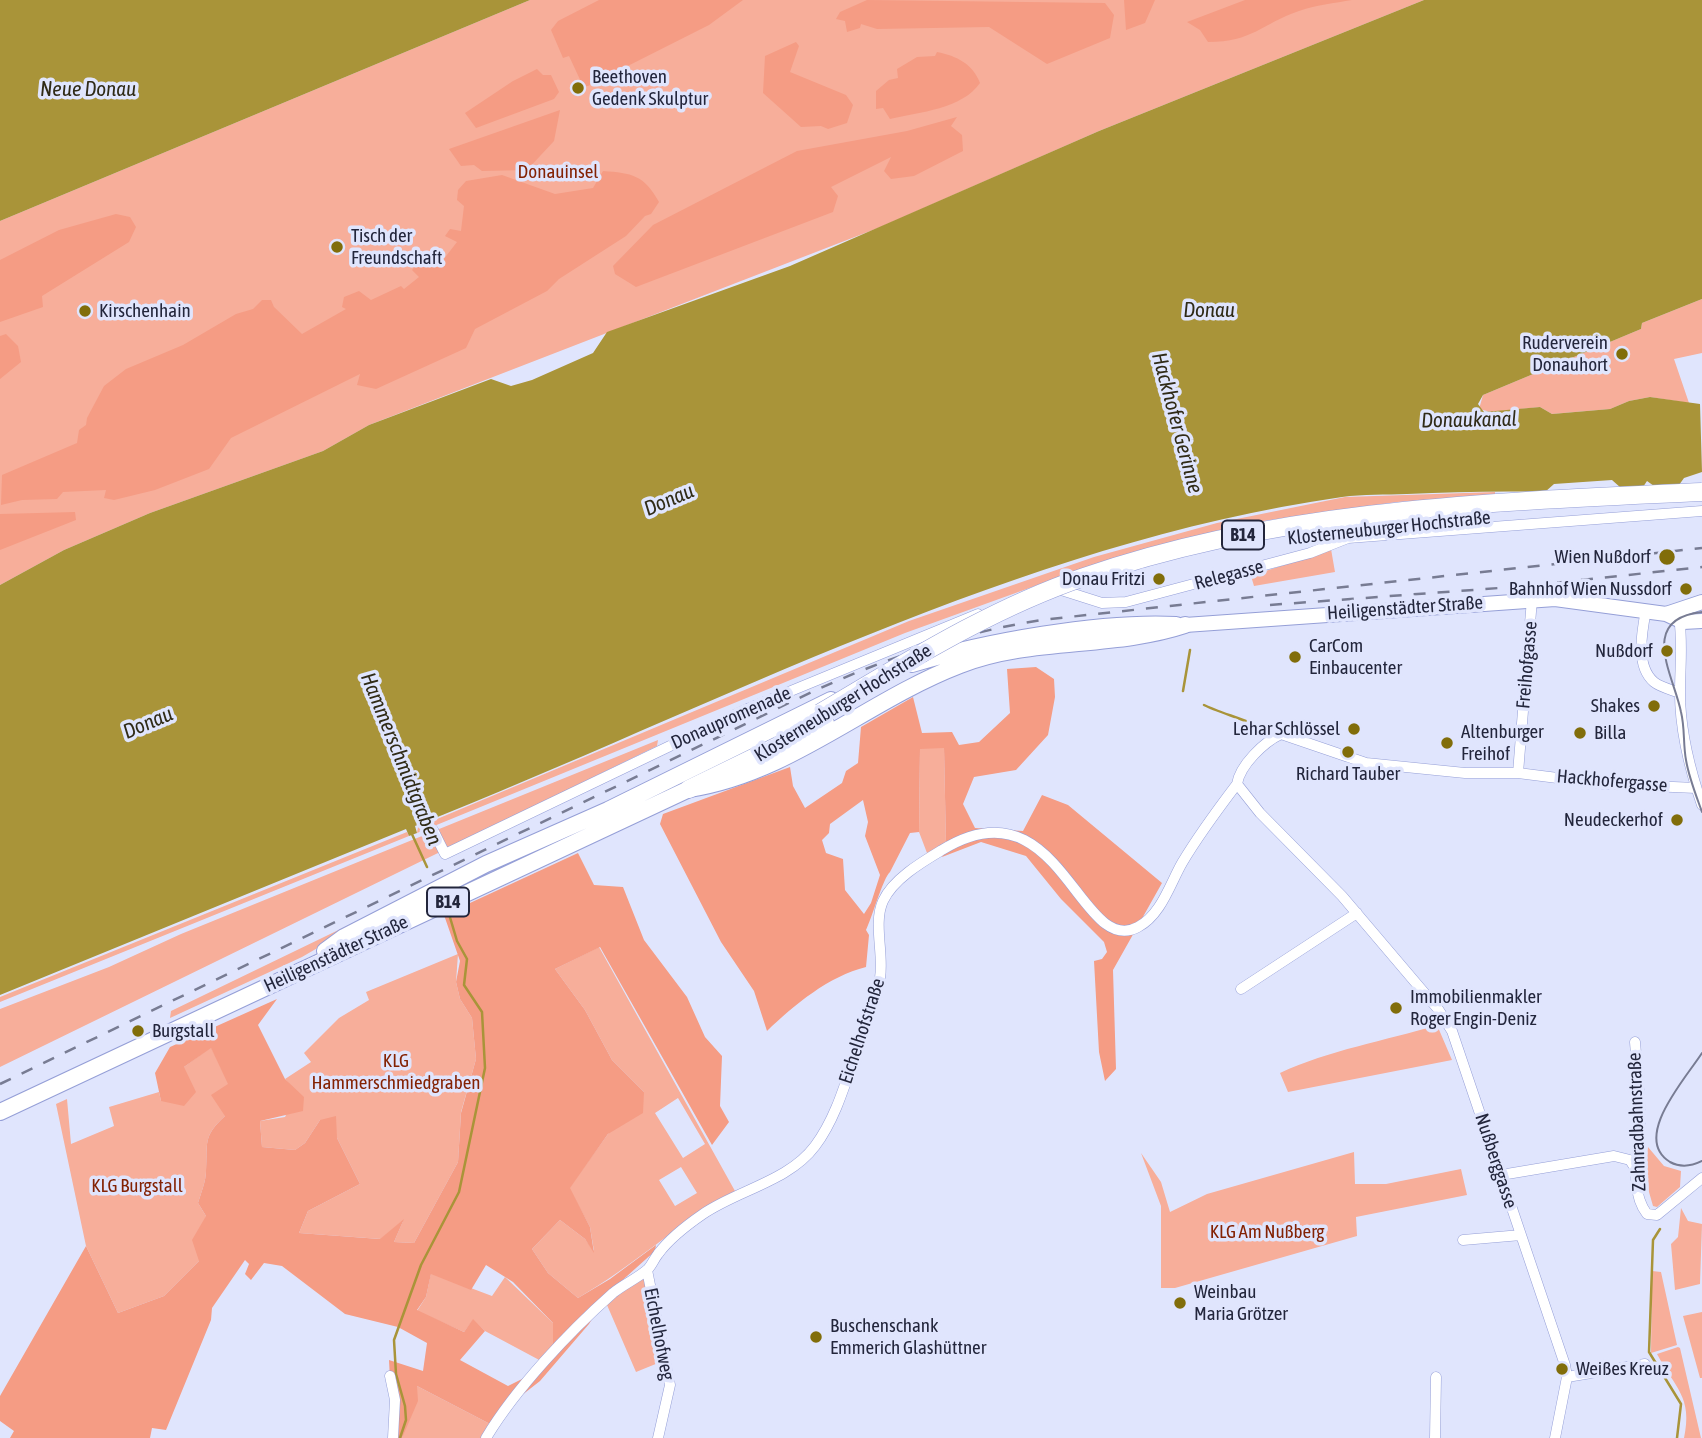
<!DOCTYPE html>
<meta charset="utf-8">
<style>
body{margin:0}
canvas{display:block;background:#e0e5fd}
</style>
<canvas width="1702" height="1438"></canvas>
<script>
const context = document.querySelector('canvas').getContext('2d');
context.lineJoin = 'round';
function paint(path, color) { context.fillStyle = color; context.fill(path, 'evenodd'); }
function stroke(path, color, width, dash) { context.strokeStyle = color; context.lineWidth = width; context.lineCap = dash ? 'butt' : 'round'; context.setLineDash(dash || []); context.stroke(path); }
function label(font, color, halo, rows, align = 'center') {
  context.font = font + ' "Asap Condensed",sans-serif'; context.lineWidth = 7; context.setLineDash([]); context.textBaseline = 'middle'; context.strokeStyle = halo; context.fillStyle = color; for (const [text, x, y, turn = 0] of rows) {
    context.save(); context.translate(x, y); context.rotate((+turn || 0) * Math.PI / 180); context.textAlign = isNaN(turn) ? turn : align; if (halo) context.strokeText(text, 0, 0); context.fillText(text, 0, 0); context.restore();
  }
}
paint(new Path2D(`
 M530 0H1424L1099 131 878 228 369 425 323 451 150 513 64 550 0 585V221Z
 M1702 299V353L1674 359 1689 403 1650 397 1629 401 1610 409 1552 414 1540 407 1491 412 1479 409 1483 395 1641 329 1642 323Z
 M1495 492V496L1397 502 1263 521 1093 565 905 633 417 833 418 827 909 621 1094 557 1217 523 1345 497Z
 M1331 549 1335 572 1254 586 1251 576Z
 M658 740 657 746 0 1067V1009L109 967 181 934Z
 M920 748H944L946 845 927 853 919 832Z
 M407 832 409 836 0 1002V997Z
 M355 922 357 925 302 957 170 1018 171 1011Z
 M599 947 735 1191C680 1222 633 1266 578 1298L548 1273 532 1249 560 1220 585 1239 594 1251 590 1227 569 1188 608 1134 644 1092 612 1060 585 1010 555 969ZM678 1098 705 1144 683 1158 655 1113ZM681 1167 697 1193 675 1206 659 1180Z
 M458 954 456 982 460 999 472 1018 476 1059 461 1112 458 1162 414 1243 394 1242 403 1221 381 1239 299 1233 308 1211 360 1184 337 1138 320 1120 305 1143 295 1150 262 1147 260 1121 285 1117 297 1093 285 1079 311 1062 304 1053 339 1018 369 1000 366 992Z
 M1437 1025 1452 1060 1288 1092 1280 1073C1329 1050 1385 1041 1437 1025Z
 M211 1047 229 1084 225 1116C202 1137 208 1143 206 1171 206 1181 201 1193 198 1203L206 1216 199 1261 164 1296 118 1313 86 1246 56 1104 67 1099 71 1144 114 1126 109 1107 159 1092 161 1101 184 1067Z
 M1648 1147 1664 1166 1681 1171 1680 1187 1657 1207 1653 1206 1645 1178Z
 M1354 1152 1355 1184H1386L1461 1169 1467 1195 1356 1217 1357 1236 1175 1288H1161V1206L1141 1153 1161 1182 1170 1212 1207 1194Z
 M1681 1208 1688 1221 1702 1224 1700 1284 1675 1290 1671 1244 1678 1237Z
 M1652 1271 1661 1272 1677 1345 1651 1353Z
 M431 1273 492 1296 505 1277 553 1323V1352L543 1362 485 1331 473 1320 464 1332 417 1311 426 1297Z
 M642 1278 646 1281 663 1361 636 1372 607 1305 618 1293Z
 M1702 1312V1378H1700L1683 1316Z
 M1678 1347 1680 1348 1701 1438H1684C1693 1397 1675 1388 1657 1354Z
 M417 1386 492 1425 485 1438H402Z`), '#f7ae9a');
paint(new Path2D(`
 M599 0H743L709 25 588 86H583L569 56 563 58 551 30 558 21Z
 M867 0 1105 3 1114 15 1110 38 1047 64 989 27 877 29 861 24 860 28 847 32 845 21 836 19 840 12Z
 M1124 0H1155L1145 23 1126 30Z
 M1245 0H1352C1335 3 1315 5 1299 11 1261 24 1253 42 1208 42L1200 30 1187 22Z
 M796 42 799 46 790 72 846 95 853 105 847 123 828 129 821 126 801 127 763 93 765 56Z
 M937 52C957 56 973 64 980 83 962 109 920 112 890 119L883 108 876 109V91L889 80 898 78 897 69 917 57 935 56Z
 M537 69 543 75H551L559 92 554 99 476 128 465 113 513 81Z
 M560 110 554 141 527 170 482 171 474 165 461 166 449 149Z
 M957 117 951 126 962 135 963 151 914 176 891 179 884 171 891 157 831 187 838 196 833 212 636 287 615 274 613 266 653 225 797 151 907 131Z
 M603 171C632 173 644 175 659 202L651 214 645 216 626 236 559 279 547 291 475 329 466 348 376 389 357 385 360 374 231 438 209 469 155 490 114 500 104 498 106 490 63 492 57 499 22 500 1 505 2 475 77 443 79 430 86 425 87 418 104 386 126 369 183 345 236 314 253 309 262 300H271L274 307 302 334 346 309 342 307 344 297 359 291 371 300 401 286 404 289 419 277 412 270 421 259H432L440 264 457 242 445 236 450 229 461 231 464 206 457 200 458 190 466 181 502 175 555 194 593 188Z
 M116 214 130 217 136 227 129 242 42 296 43 307 0 322V260L59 230Z
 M6 334 18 346 21 362 0 379V336Z
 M75 512 76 520 0 550V514Z
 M1036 667 1054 679 1055 697 1048 735 1016 770 974 777 963 804 975 828 1023 831 1042 795 1068 805 1162 883 1113 970 1116 1069 1105 1081 1099 1052 1094 961 1102 959 1107 952 1104 942 1061 899 1026 856 981 842 942 857 946 845 944 748 920 749 919 832 910 833 890 872C883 878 872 918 866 930L869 935 866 967C829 976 794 1005 767 1031L754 991 721 942 660 824 663 814 790 767 793 786 805 808 842 783 846 771 858 763 861 727 913 697 922 733 952 732 959 745 979 742 1010 713 1007 669ZM863 800 868 822 865 836 880 875 871 903 864 914 845 890 843 859 826 853 822 840 829 833 830 824Z
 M578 853 594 885 623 887 644 940 687 997 705 1037 722 1056 720 1106 729 1122 712 1145 600 947 555 969 585 1010 612 1060 644 1092 643 1113 608 1134 570 1188 590 1227 594 1253 585 1239 560 1220 532 1249 548 1273 578 1298 610 1279 656 1245 655 1251 607 1294 589 1324 540 1381 503 1410 492 1425 417 1386 418 1401 402 1438H393L389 1360 423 1371 427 1343 398 1327 345 1314 282 1266 264 1263 251 1280 245 1274 249 1264 245 1260 212 1308 211 1320 166 1430 152 1428 150 1438H10L14 1431 0 1421V1396L86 1246 118 1313 164 1296 199 1261 192 1240 206 1216 198 1203C201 1193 206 1181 206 1171 208 1143 202 1137 225 1116L211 1095 228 1084 211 1048 184 1067 196 1092 184 1106 161 1101 155 1073 170 1047 277 999 258 1025 285 1079 304 1097 303 1111 260 1121 262 1147 295 1150 305 1143 320 1120 336 1116 337 1138 360 1184 308 1211 299 1233 380 1239 404 1219 394 1242 414 1243 458 1162 461 1113 476 1059 472 1018 460 999 456 982 460 961 444 915ZM486 1265 513 1282 553 1323V1352L534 1373 508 1386 460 1360 485 1331 473 1319 464 1332 417 1310 426 1297 431 1274 471 1290Z`), '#f59c84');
paint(new Path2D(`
 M0 0H530L0 221Z
 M1424 0H1702V299L1642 323 1641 329 1483 395 1478 404 1484 412 1540 407 1552 414 1610 409 1629 401 1650 397 1700 404 1702 472 1684 478 1679 485 1654 486 1647 481 1643 487 1621 488 1612 480 1554 484 1545 492C1499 491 1453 492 1407 494 1386 495 1363 494 1342 497 1018 543 716 707 415 826L417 833 409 836 406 829 0 995V585L64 550 150 513 323 451 369 425 491 379 511 386 532 380 593 353 607 332 790 266 1099 131Z`), '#a99439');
stroke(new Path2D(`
 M1183 691 1190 650
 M1204 705C1219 713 1265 725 1273 735
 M411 832 427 867
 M1660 1229 1653 1240 1649 1352 1681 1404 1677 1438
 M400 1438 406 1420 405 1406 396 1374 394 1340 421 1265 459 1192 485 1068 482 1012 464 985 467 959 457 941 449 914`), '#a99439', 2.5);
const street = new Path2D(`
 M1058 589 1102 603 1126 602 1310 553 1348 538 1702 511
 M1646 610C1642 631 1635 666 1654 682 1660 687 1672 690 1680 693
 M1679 616C1683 643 1680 667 1680 693 1680 730 1690 770 1702 805
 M1518 773 1532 599
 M1237 784 1260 813 1342 896 1438 1009 1452 1031 1565 1365 1567 1377 1555 1438
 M433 830 445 854 747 709 978 614
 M1241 989 1357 913
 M1635 1042C1637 1067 1640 1093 1640 1118 1641 1148 1627 1188 1647 1214L1657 1215 1702 1178
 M1501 1175 1614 1156 1630 1160 1636 1170
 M1463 1240 1521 1235
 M647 1270 670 1385 658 1438
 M390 1376 395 1400 393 1438
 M1567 1377 1645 1364
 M486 1438C516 1388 569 1332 613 1293 624 1284 638 1278 648 1269 652 1265 654 1259 658 1254 669 1239 687 1225 703 1214 738 1190 789 1181 815 1146 839 1114 848 1072 862 1035 869 1016 877 998 880 978 884 954 873 923 883 901 893 879 922 862 942 850 1060 777 1079 959 1138 927 1161 915 1170 884 1182 863 1198 836 1218 809 1237 784 1240 765 1264 742 1281 734L1366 763 1465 773H1518L1605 784 1696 788
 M1435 1438 1436 1377`);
const secondary = new Path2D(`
 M1666 614 1702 602
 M1185 625 1555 599 1666 614 1683 622 1702 621`);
const primary = new Path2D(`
 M912 664C984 642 1101 621 1176 625
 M325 951 344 937 486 864 608 810 831 700
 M0 1112 689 789C791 773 866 701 960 665 1031 637 1113 649 1185 625`);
const highway = new Path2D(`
 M689 789 825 723`);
stroke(street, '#959fd7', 11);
stroke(secondary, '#959fd7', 16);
stroke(primary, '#959fd7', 18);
stroke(highway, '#959fd7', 19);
stroke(street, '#fff', 10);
stroke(secondary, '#fff', 14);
stroke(primary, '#fff', 16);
stroke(highway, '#fff', 18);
stroke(new Path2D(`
 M1702 612C1637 619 1674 676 1681 712 1685 728 1683 744 1686 760 1689 778 1696 795 1702 812
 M1702 1053C1686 1078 1631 1138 1670 1162 1681 1168 1692 1166 1702 1161`), '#787c93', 2);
stroke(new Path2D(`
 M1270 605 1526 586 1702 567
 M0 1084 795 700C874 662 954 634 1041 620L1702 548`), '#787c93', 2.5, [12, 12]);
const highwayBridge = new Path2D(`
 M820 713C905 663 990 609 1084 577 1282 508 1495 502 1702 492`);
stroke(highwayBridge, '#959fd7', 19, []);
stroke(highwayBridge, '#fff', 18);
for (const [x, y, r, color] of [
 [578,88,7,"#816d0a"],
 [337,247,7,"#816d0a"],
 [85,311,7,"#816d0a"],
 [1622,354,7,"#816d0a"],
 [1667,557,9,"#816d0a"],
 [1159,579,7,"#816d0a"],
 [1686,589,7,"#816d0a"],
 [1667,651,7,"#816d0a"],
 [1295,657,7,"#816d0a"],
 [1654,706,7,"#816d0a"],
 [1354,729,7,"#816d0a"],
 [1580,733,7,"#816d0a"],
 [1447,743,7,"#816d0a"],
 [1348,752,7,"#816d0a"],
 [1677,820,7,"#816d0a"],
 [1396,1008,7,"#816d0a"],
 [138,1031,7,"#816d0a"],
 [1180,1303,7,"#816d0a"],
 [816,1337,7,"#816d0a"],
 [1562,1369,7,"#816d0a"]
]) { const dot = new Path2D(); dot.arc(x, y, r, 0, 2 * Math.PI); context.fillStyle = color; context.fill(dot); stroke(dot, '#e0e5fd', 2.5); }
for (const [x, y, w] of [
 [1243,535,42],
 [448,902,42]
]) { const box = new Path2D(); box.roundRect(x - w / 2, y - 14.5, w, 29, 5); context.fillStyle = '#e0e5fd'; context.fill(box); stroke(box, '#23263c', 2); }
label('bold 18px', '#23263c', null, [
 ["B14",1243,535],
 ["B14",448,902]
]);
label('19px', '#23263c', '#e0e5fd', [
 ["Beethoven",592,77],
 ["Gedenk Skulptur",592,99],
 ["Tisch der",351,236],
 ["Freundschaft",351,258],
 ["Kirschenhain",99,311],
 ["Ruderverein",1608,343,"right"],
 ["Donauhort",1608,365,"right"],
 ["Wien Nußdorf",1651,557,"right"],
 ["Donau Fritzi",1145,579,"right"],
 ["Bahnhof Wien Nussdorf",1672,589,"right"],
 ["CarCom",1309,646],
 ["Einbaucenter",1309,668],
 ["Nußdorf",1653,651,"right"],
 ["Shakes",1640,706,"right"],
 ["Lehar Schlössel",1340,729,"right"],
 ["Altenburger",1461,732],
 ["Freihof",1461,754],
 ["Billa",1594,733],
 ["Richard Tauber",1348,774,"center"],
 ["Neudeckerhof",1663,820,"right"],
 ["Immobilienmakler",1410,997],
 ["Roger Engin-Deniz",1410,1019],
 ["Burgstall",152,1031],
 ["Weinbau",1194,1292],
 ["Maria Grötzer",1194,1314],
 ["Buschenschank",830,1326],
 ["Emmerich Glashüttner",830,1348],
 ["Weißes Kreuz",1576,1369]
], 'left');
label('19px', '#832204', '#e0e5fd', [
 ["Donauinsel",558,172],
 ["KLG",396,1061],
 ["Hammerschmiedgraben",396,1083],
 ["KLG Burgstall",137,1186],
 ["KLG Am Nußberg",1267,1232]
]);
label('19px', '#23263c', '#e0e5fd', [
 ["Klosterneuburger Hochstraße",1389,528,-6],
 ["Relegasse",1229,575,-15],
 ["Heiligenstädter Straße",1405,608,-4],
 ["Freihofgasse",1527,665,-85],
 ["Klosterneuburger Hochstraße",843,703,-32],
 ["Donaupromenade",731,718,-24],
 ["Hackhofergasse",1612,781,5],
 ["Heiligenstädter Straße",336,954,-25],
 ["Eichelhofstraße",862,1031,-72],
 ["Zahnradbahnstraße",1637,1122,-92],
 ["Nußberggasse",1496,1161,72],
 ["Eichelhofweg",659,1334,79]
]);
label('italic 21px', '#302b17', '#e0e5fd', [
 ["Neue Donau",88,89],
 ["Donau",1209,310],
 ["Donaukanal",1469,420,-1],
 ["Hackhofer Gerinne",1177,423,75],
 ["Donau",669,500,-23],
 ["Donau",148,723,-23],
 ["Hammerschmidtgraben",401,759,68]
]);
</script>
